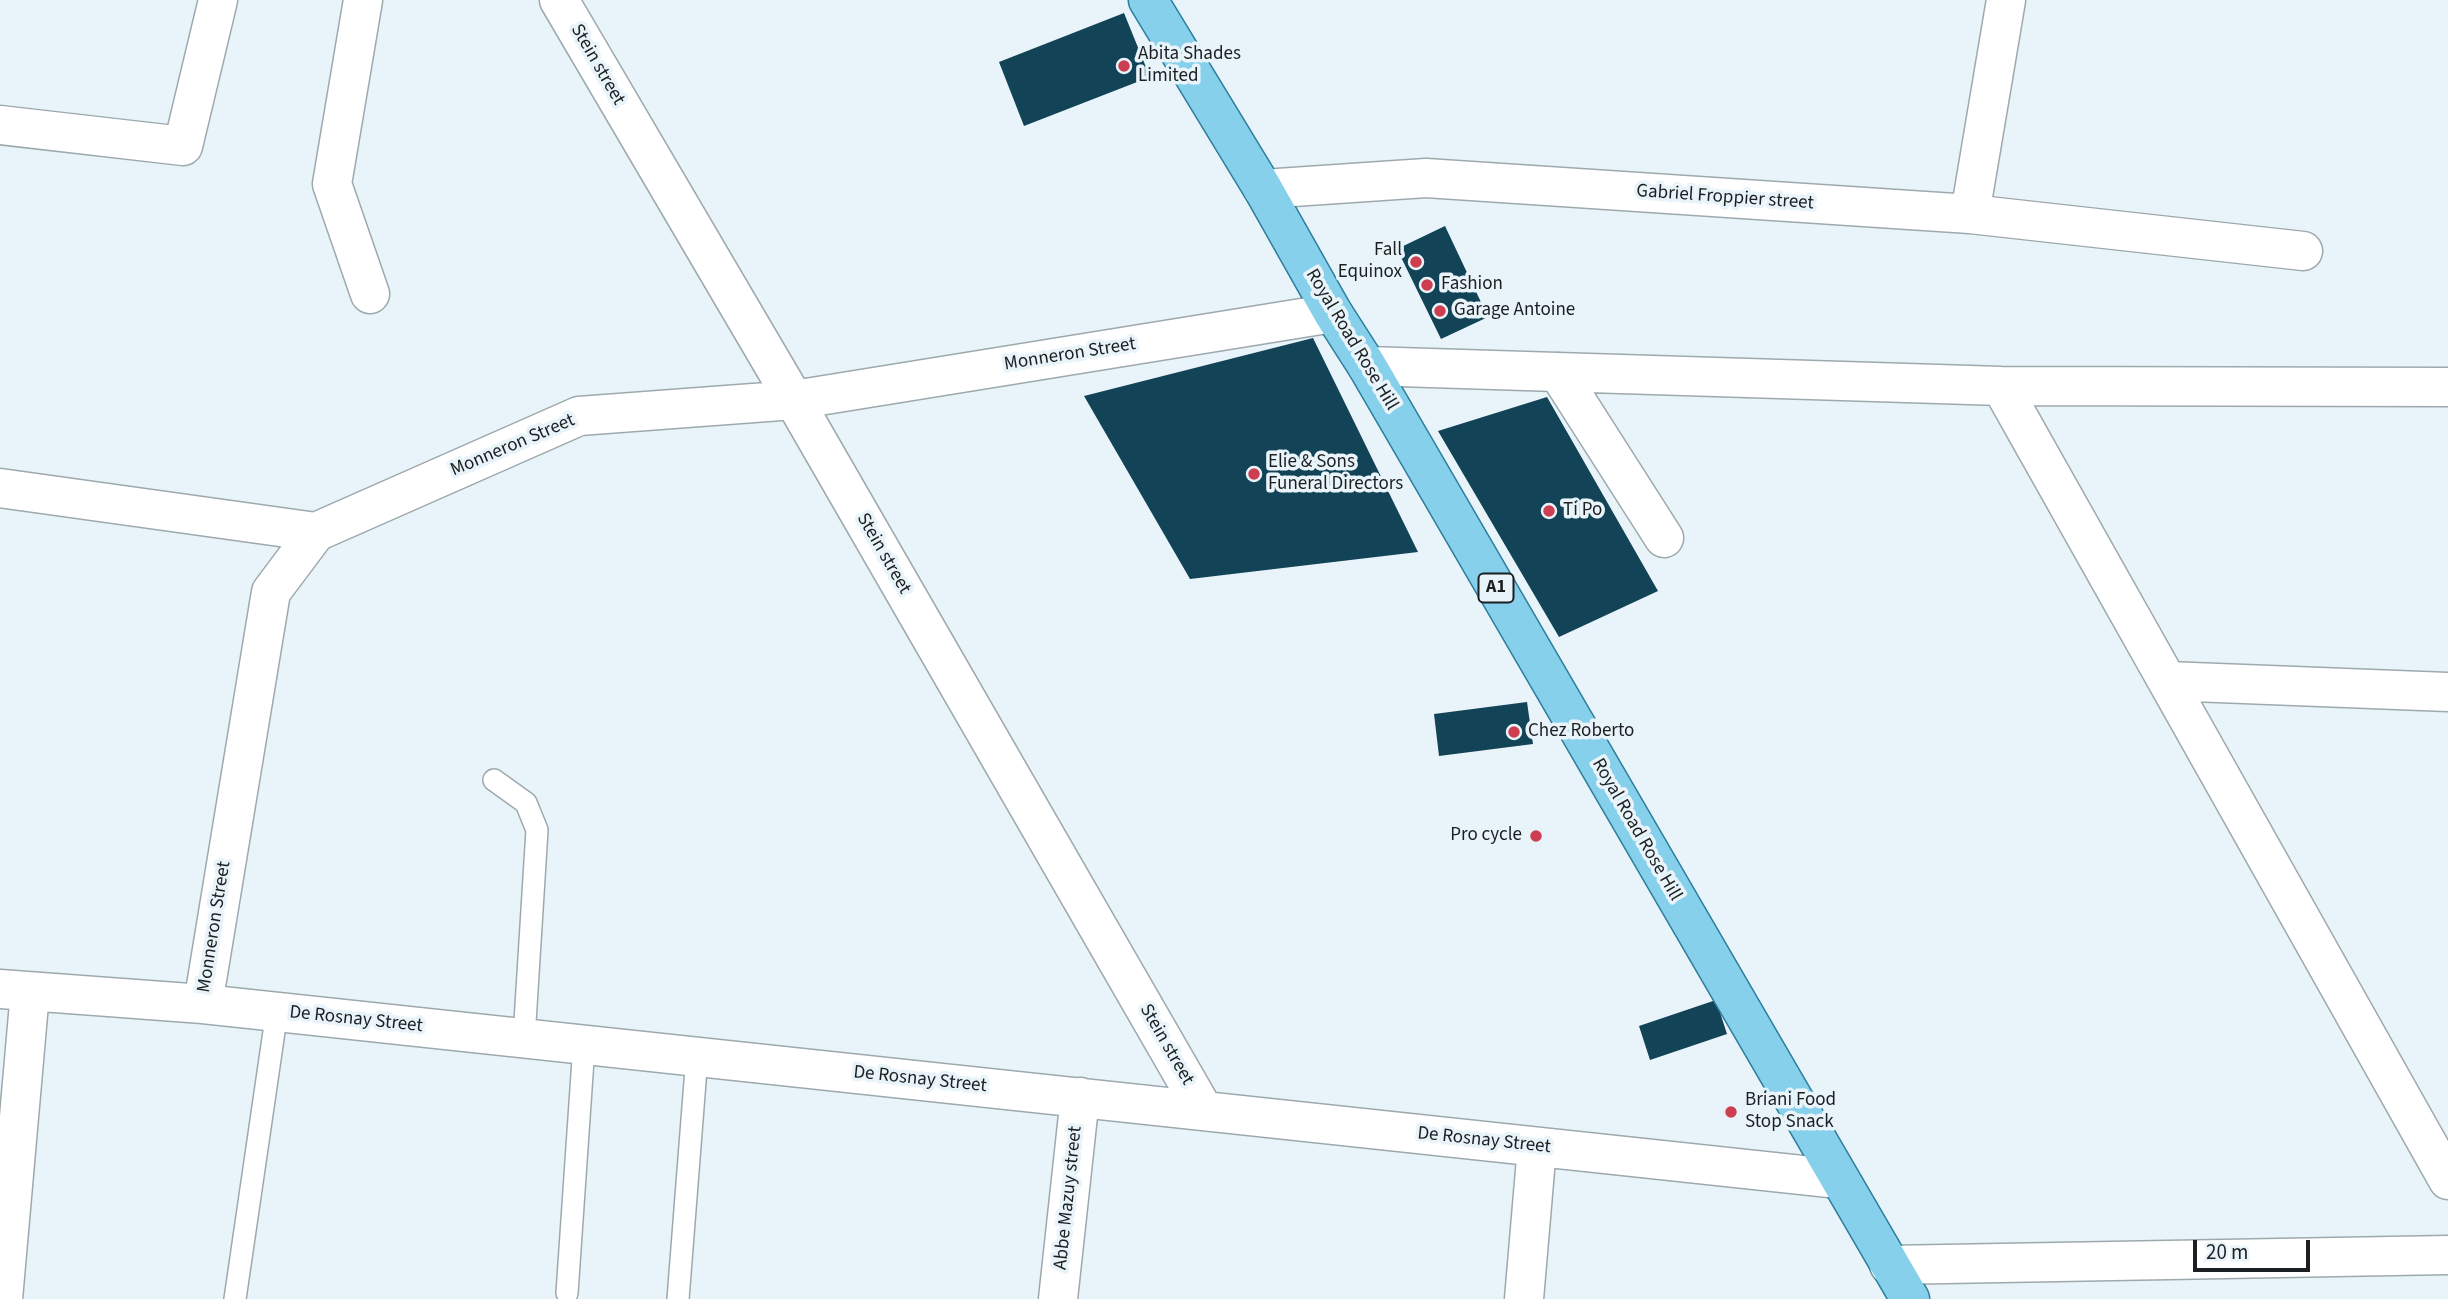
<!DOCTYPE html>
<style>
body{margin:0}
#map{position:relative;width:2448px;height:1299px;overflow:hidden;background:#e8f4f9;font-family:"Source Sans 3",sans-serif}
canvas{display:block}
.scale{position:absolute;left:2193px;top:1240px;width:117px;height:32px;box-sizing:border-box;border:4px solid #1b1f21;border-top:0;padding-left:9px;font-size:21px;line-height:24px;white-space:nowrap;color:#1b1f21;-webkit-text-stroke:5px #e8f4f9;paint-order:stroke}
</style>
<div id="map">
<canvas width="2448" height="1299"></canvas>
<div class="scale">20 m</div>
</div>
<script>
const context = document.querySelector('canvas').getContext('2d');
context.lineJoin = 'round';
function paint(path, color) { context.fillStyle = color; context.fill(path, 'evenodd'); }
function stroke(path, color, width, dash) { context.strokeStyle = color; context.lineWidth = width; context.lineCap = dash ? 'butt' : 'round'; context.setLineDash(dash || []); context.stroke(path); }
function label(font, color, halo, rows, align = 'center') {
  context.font = font + ' "Source Sans 3",sans-serif'; context.lineWidth = 7; context.setLineDash([]); context.textBaseline = 'middle'; context.strokeStyle = halo; context.fillStyle = color; for (const [text, x, y, turn = 0] of rows) {
    context.save(); context.translate(x, y); context.rotate((+turn || 0) * Math.PI / 180); context.textAlign = isNaN(turn) ? turn : align; if (halo) context.strokeText(text, 0, 0); context.fillText(text, 0, 0); context.restore();
  }
}
paint(new Path2D(`
 M1124 13 1150 77 1024 126 999 62Z
 M1445 226 1488 317 1441 339 1397 249Z
 M1313 338 1418 552 1190 579 1084 396Z
 M1547 397 1658 591 1559 637 1438 431Z
 M1527 702 1533 744 1439 756 1434 714Z
 M1716 1000 1727 1034 1650 1060 1639 1026Z`), '#124356');
const lane = new Path2D(`
 M494 780 526 803 537 830 524 1038
 M567 1293 584 1045
 M235 1299 277 1011
 M678 1299 697 1056`);
const street = new Path2D(`
 M363 0 332 184 370 294
 M559 0 794 400 1204 1111
 M0 125 183 146 218 0
 M1263 189 1426 178 1970 214 2006 0
 M1970 214 2303 251
 M1367 366 2001 386 2448 387
 M1558 372 1664 538
 M2001 386 2448 1180
 M0 488 316 532
 M2167 681 2448 692
 M0 989 203 1004 1839 1179
 M203 1004 271 592 316 532 579 416 794 400 1333 313
 M1889 1265 2448 1255
 M3 1299 30 992
 M1058 1299 1080 1097
 M1524 1299 1537 1147`);
const primary = new Path2D(`
 M1148 0 1263 189 1333 313 1367 366 1910 1299`);
stroke(lane, '#9ea9ae', 24);
stroke(street, '#9ea9ae', 41);
stroke(primary, '#2d7e9c', 41);
stroke(lane, '#fff', 21);
stroke(street, '#fff', 38);
stroke(primary, '#86d0eb', 38);
for (const [x, y, r, color] of [
 [1124,66,7,"#ce3e51"],
 [1416,262,7,"#ce3e51"],
 [1427,285,7,"#ce3e51"],
 [1440,311,7,"#ce3e51"],
 [1254,474,7,"#ce3e51"],
 [1549,511,7,"#ce3e51"],
 [1514,732,7,"#ce3e51"],
 [1536,836,7,"#ce3e51"],
 [1731,1112,7,"#ce3e51"]
]) { const dot = new Path2D(); dot.arc(x, y, r, 0, 2 * Math.PI); context.fillStyle = color; context.fill(dot); stroke(dot, '#e8f4f9', 2.5); }
for (const [x, y, w] of [
 [1496,588,35]
]) { const box = new Path2D(); box.roundRect(x - w / 2, y - 14.5, w, 29, 5); context.fillStyle = '#e8f4f9'; context.fill(box); stroke(box, '#1b1f21', 2); }
label('bold 18px', '#1b1f21', null, [
 ["A1",1496,588]
]);
label('19px', '#1b1f21', '#e8f4f9', [
 ["Abita Shades",1138,55],
 ["Limited",1138,77],
 ["Fall",1402,251,"right"],
 ["Equinox",1402,273,"right"],
 ["Fashion",1441,285],
 ["Garage Antoine",1454,311],
 ["Elie & Sons",1268,463],
 ["Funeral Directors",1268,485],
 ["Ti Po",1563,511],
 ["Chez Roberto",1528,732],
 ["Pro cycle",1522,836,"right"],
 ["Briani Food",1745,1101],
 ["Stop Snack",1745,1123]
], 'left');
label('19px', '#1b1f21', '#e8f4f9', [
 ["Stein street",597,65,60],
 ["Gabriel Froppier street",1725,198,4],
 ["Royal Road Rose Hill",1351,340,59],
 ["Monneron Street",1070,355,-9],
 ["Monneron Street",513,446,-23],
 ["Stein street",883,554,60],
 ["Royal Road Rose Hill",1636,830,60],
 ["Monneron Street",215,927,-81],
 ["De Rosnay Street",356,1020,6],
 ["Stein street",1166,1045,60],
 ["De Rosnay Street",920,1080,6],
 ["De Rosnay Street",1484,1141,6],
 ["Abbe Mazuy street",1069,1198,-84]
]);
</script>
